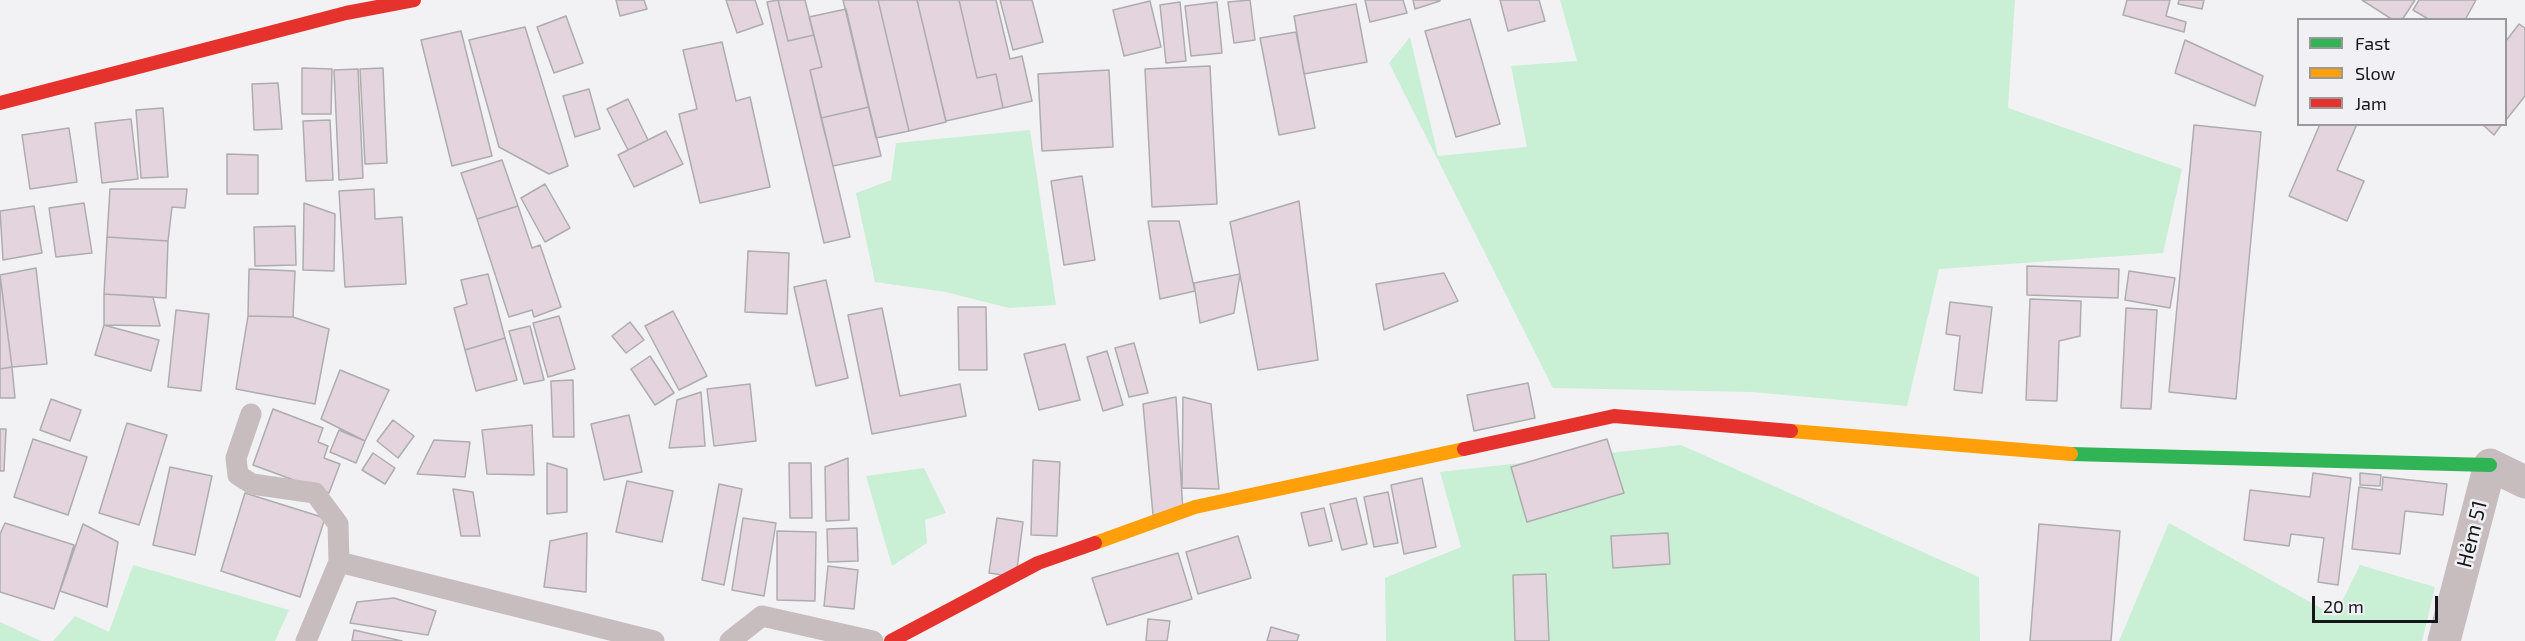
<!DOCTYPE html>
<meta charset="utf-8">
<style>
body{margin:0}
#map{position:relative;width:2525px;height:641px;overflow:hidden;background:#f2f2f4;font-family:"Exo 2",sans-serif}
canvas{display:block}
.legend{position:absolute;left:2297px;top:18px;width:210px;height:108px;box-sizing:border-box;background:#f1f1f5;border:2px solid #99999c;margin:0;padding:8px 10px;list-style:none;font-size:18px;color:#151617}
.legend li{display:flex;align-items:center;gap:12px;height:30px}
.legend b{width:30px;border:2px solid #99999c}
.scale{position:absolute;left:2312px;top:596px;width:126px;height:27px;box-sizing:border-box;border:3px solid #151617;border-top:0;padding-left:8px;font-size:18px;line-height:21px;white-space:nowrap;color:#151617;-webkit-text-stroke:4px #f1f1f5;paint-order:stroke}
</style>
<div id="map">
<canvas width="2525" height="641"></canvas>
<ul class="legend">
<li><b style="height:8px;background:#30b455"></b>Fast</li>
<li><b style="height:8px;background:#ff9f0a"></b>Slow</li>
<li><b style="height:8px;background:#e5322d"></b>Jam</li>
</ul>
<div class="scale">20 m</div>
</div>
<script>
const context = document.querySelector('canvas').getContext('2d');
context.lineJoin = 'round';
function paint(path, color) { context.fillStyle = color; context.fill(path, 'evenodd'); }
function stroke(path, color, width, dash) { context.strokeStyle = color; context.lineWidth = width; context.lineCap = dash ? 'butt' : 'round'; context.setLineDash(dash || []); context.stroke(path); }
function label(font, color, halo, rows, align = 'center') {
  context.font = font + ' "Exo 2",sans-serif'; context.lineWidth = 5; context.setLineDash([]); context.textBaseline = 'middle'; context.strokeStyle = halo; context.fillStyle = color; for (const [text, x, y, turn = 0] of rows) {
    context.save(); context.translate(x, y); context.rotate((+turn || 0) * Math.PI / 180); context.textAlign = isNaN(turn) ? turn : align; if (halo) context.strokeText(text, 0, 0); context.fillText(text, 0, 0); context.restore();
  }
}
paint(new Path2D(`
 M1560 0H2015L2008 108 2182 169 2163 253 1939 269 1907 406 1752 392 1553 388 1389 63 1410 37 1438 156 1527 147 1511 66 1577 61Z
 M1030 130 1056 305 1009 308 946 292 875 282 856 193 891 180 896 143Z
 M1681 445 1979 577 1980 641H1386L1385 578 1461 547 1440 472Z
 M924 468 946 513 925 520 927 543 892 566 866 476Z
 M2169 523 2335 616 2360 565 2435 587 2422 641H2119Z
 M133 565 289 610 275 641H53L75 616 109 632Z
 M0 622 41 641H0Z`), '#c9efd5');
const building = new Path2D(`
 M616 0H644L647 9 620 16Z
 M726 0H755L763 24 737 33Z
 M778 0 788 41 814 35 822 67 810 70 850 237 824 243 767 2Z
 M778 0H805L814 35 788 41Z
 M843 0H878L909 131 876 138Z
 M878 0H917L946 122 909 131Z
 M917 0H959L977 78 996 74 1003 108 946 121Z
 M959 0H996L1010 59 1022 56 1032 101 1003 108 996 74 977 78Z
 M1000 0H1032L1043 42 1013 50Z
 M1250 0 1255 40 1234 43 1228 2Z
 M1365 0H1403L1407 13 1370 22Z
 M1413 0H1440V1L1415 9Z
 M1500 0H1539L1545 21 1508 31Z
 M2127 0H2170L2166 16 2186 22 2184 32 2123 15Z
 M2179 0H2204L2202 9 2178 4Z
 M2362 0H2415L2402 20H2393Z
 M2419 0H2476L2465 20H2430L2413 10Z
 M1150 1 1161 47 1124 56 1113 10Z
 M1180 2 1186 61 1166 63 1160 5Z
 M1217 2 1222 53 1191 56 1185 6Z
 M1356 4 1367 62 1304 74 1294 16Z
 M846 9 869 107 821 118 810 70 822 67 809 17Z
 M566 16 583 63 554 73 537 27Z
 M1470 19 1500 124 1456 137 1425 31Z
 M2519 24 2525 28V96L2506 120V41Z
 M525 27 568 166 549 174 499 147 469 40Z
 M461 31 492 156 452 166 421 40Z
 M1296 32 1315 128 1279 135 1260 38Z
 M2185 40 2263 76 2255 106 2175 73Z
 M722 42 736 101 750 97 770 187 700 203 679 114 697 109 683 50Z
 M1210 66 1217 204 1152 207 1145 69Z
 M302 68 332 69 331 114H302Z
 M383 68 387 163 365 164 360 69Z
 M358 69 363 178 339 180 334 70Z
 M1109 70 1113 147 1042 151 1038 74Z
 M278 83 282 129 254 130 252 84Z
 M589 89 600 129 575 137 563 96Z
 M628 99 648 140 628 150 607 109Z
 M869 107 881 156 833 166 821 118Z
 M163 108 168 177 141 178 136 110Z
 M131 119 138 179 102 183 95 123Z
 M330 120 333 180 306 181 303 121Z
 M2320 124H2357L2337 170 2364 181 2347 221 2289 196Z
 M2482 124H2502L2494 135Z
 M2194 125 2261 132 2236 399 2169 392Z
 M69 128 77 182 30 189 22 135Z
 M666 131 683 164 634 187 618 155Z
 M227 154 258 155V194H227Z
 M502 160 518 206 477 219 461 173Z
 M1082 176 1095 260 1064 265 1051 181Z
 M545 184 570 228 545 242 521 198Z
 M110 189H187L185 208 172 207 168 241 107 237Z
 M374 189 375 219 402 217 406 284 345 287 339 191Z
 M1299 201 1318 360 1258 370 1230 222Z
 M84 203 92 253 56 257 49 208Z
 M304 203 335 214 334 271 303 270Z
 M34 206 42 253 3 260 0 211Z
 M518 206 532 248 540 245 561 307 534 317 532 310 509 317 477 219Z
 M1148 221H1179L1195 291 1160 299Z
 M295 226 296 265 255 266 254 227Z
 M107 237 168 241 166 298 104 294Z
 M748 251 789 253 787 314 745 312Z
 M2027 266 2119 269 2118 298 2027 295Z
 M36 268 47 364 12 367 0 275Z
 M249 269 295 271 293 317 248 316Z
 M2129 271 2175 278 2170 308 2125 300Z
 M1444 273 1458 301 1384 330 1376 284Z
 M488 274 505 338 465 350 454 308 467 304 461 280Z
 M1240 274 1234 313 1200 323 1194 283Z
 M0 275 12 367 0 369Z
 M826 280 848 378 816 386 794 287Z
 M104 294 153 297 160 326 104 325Z
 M2030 299 2081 301 2080 336 2059 341 2057 401 2026 400Z
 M1950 302 1992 307 1982 393 1954 390 1960 336 1946 334Z
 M958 307H986L987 370H959Z
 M882 308 900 396 960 384 966 416 872 434 848 315Z
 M2126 308 2157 310 2151 409 2121 408Z
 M176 310 209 314 201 391 168 387Z
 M673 311 707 376 679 390 645 326Z
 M248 316 293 317 329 329 315 404 236 389Z
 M559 316 575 369 548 377 533 323Z
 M630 322 644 340 626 353 612 336Z
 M104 325 159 340 151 371 95 355Z
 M530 326 544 380 524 384 509 331Z
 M505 338 517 380 476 391 465 350Z
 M1134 343 1148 393 1129 397 1115 348Z
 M1065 344 1080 400 1039 410 1024 354Z
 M1107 351 1123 405 1103 411 1087 357Z
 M650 356 674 393 655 405 631 369Z
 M12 367 15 398H0V369Z
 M340 370 389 390 365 441 321 419Z
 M573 380 574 437H553L551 381Z
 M1528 383 1535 418 1474 431 1467 395Z
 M750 384 756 441 714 446 707 389Z
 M701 392 705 446 669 448 677 400Z
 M1176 397 1183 512 1153 515 1143 404Z
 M1183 397 1211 404 1219 489 1182 488Z
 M51 399 81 410 70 441 40 430Z
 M273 409 323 428 318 442 328 446 324 458 340 464 329 493 253 465Z
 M629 415 642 472 604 480 591 424Z
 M393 420 414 436 398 458 377 441Z
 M127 423 167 435 139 525 99 513Z
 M532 425 534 475 487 474 482 430Z
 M0 429H6L4 471H0Z
 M339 430 365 441 356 463 330 452Z
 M33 439 87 457 68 515 14 497Z
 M1607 439 1624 493 1527 522 1511 467Z
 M434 440 470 442 465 477 417 474Z
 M373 453 395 468 385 484 362 470Z
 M848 458 849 520 826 521 825 467Z
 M1033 460 1060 462 1057 536 1031 535Z
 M547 463 567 469V512L547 514Z
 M789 463H811L812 518H790Z
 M170 467 212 476 195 555 153 545Z
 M2313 473 2351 478 2338 585 2318 582 2324 538 2291 534 2289 546 2244 540 2250 490 2310 497Z
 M2360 473 2381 475 2380 486 2360 485Z
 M2383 477 2447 484 2443 515 2405 511 2400 554 2352 549 2359 487 2382 490Z
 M1422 478 1436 547 1404 554 1391 485Z
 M627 481 673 491 662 542 616 532Z
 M719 484 742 489 724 585 702 580Z
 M453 489 473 492 480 536H461Z
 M1388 492 1398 543 1374 547 1364 497Z
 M245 493 325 518 300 597 221 571Z
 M1356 498 1367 544 1342 550 1330 504Z
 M1324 508 1332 541 1309 546 1301 513Z
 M743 518 776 523 764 596 732 590Z
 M997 518 1023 522 1016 577 989 573Z
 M5 523 74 545 54 609 0 592V534Z
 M83 524 118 542 107 607 60 591Z
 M2039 524 2120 531 2111 641H2030Z
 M857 528 858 561 828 562 827 529Z
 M777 531 816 532 815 601 777 600Z
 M587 533 586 592 544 587 550 541Z
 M1668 533 1670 564 1613 568 1611 536Z
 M1238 536 1251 578 1198 594 1186 552Z
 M1178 553 1192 599 1107 625 1092 578Z
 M828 566 858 570 854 609 824 606Z
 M1546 574 1549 641H1515L1513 575Z
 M394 598 436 611 428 635 350 623 357 602Z
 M1148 619 1170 621 1167 641H1146Z
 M1271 627 1299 635 1297 641H1267Z
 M354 630 402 641H352Z`);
paint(building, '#e3d4dd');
stroke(building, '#adadae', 1.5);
stroke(new Path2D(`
 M251 414 236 458 238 475 252 484 315 493 338 524 339 562 306 641
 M339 562 654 641
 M730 641 762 616 873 641`), '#c7bcbe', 21);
stroke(new Path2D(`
 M2444 641 2490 465 2525 482`), '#c7bcbe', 33);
stroke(new Path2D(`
 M2071 454 2490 465`), '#30b455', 14);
stroke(new Path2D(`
 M1791 431 2071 454
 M1095 543 1195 507 1464 449`), '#ff9f0a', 14);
stroke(new Path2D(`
 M0 103 346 13 414 0
 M1464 449 1614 416 1791 431
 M891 641 1038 563 1095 543`), '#e5322d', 14);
label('21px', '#151617', '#f1f1f5', [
 ["Hẻm 51",2472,534,-76]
]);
</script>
